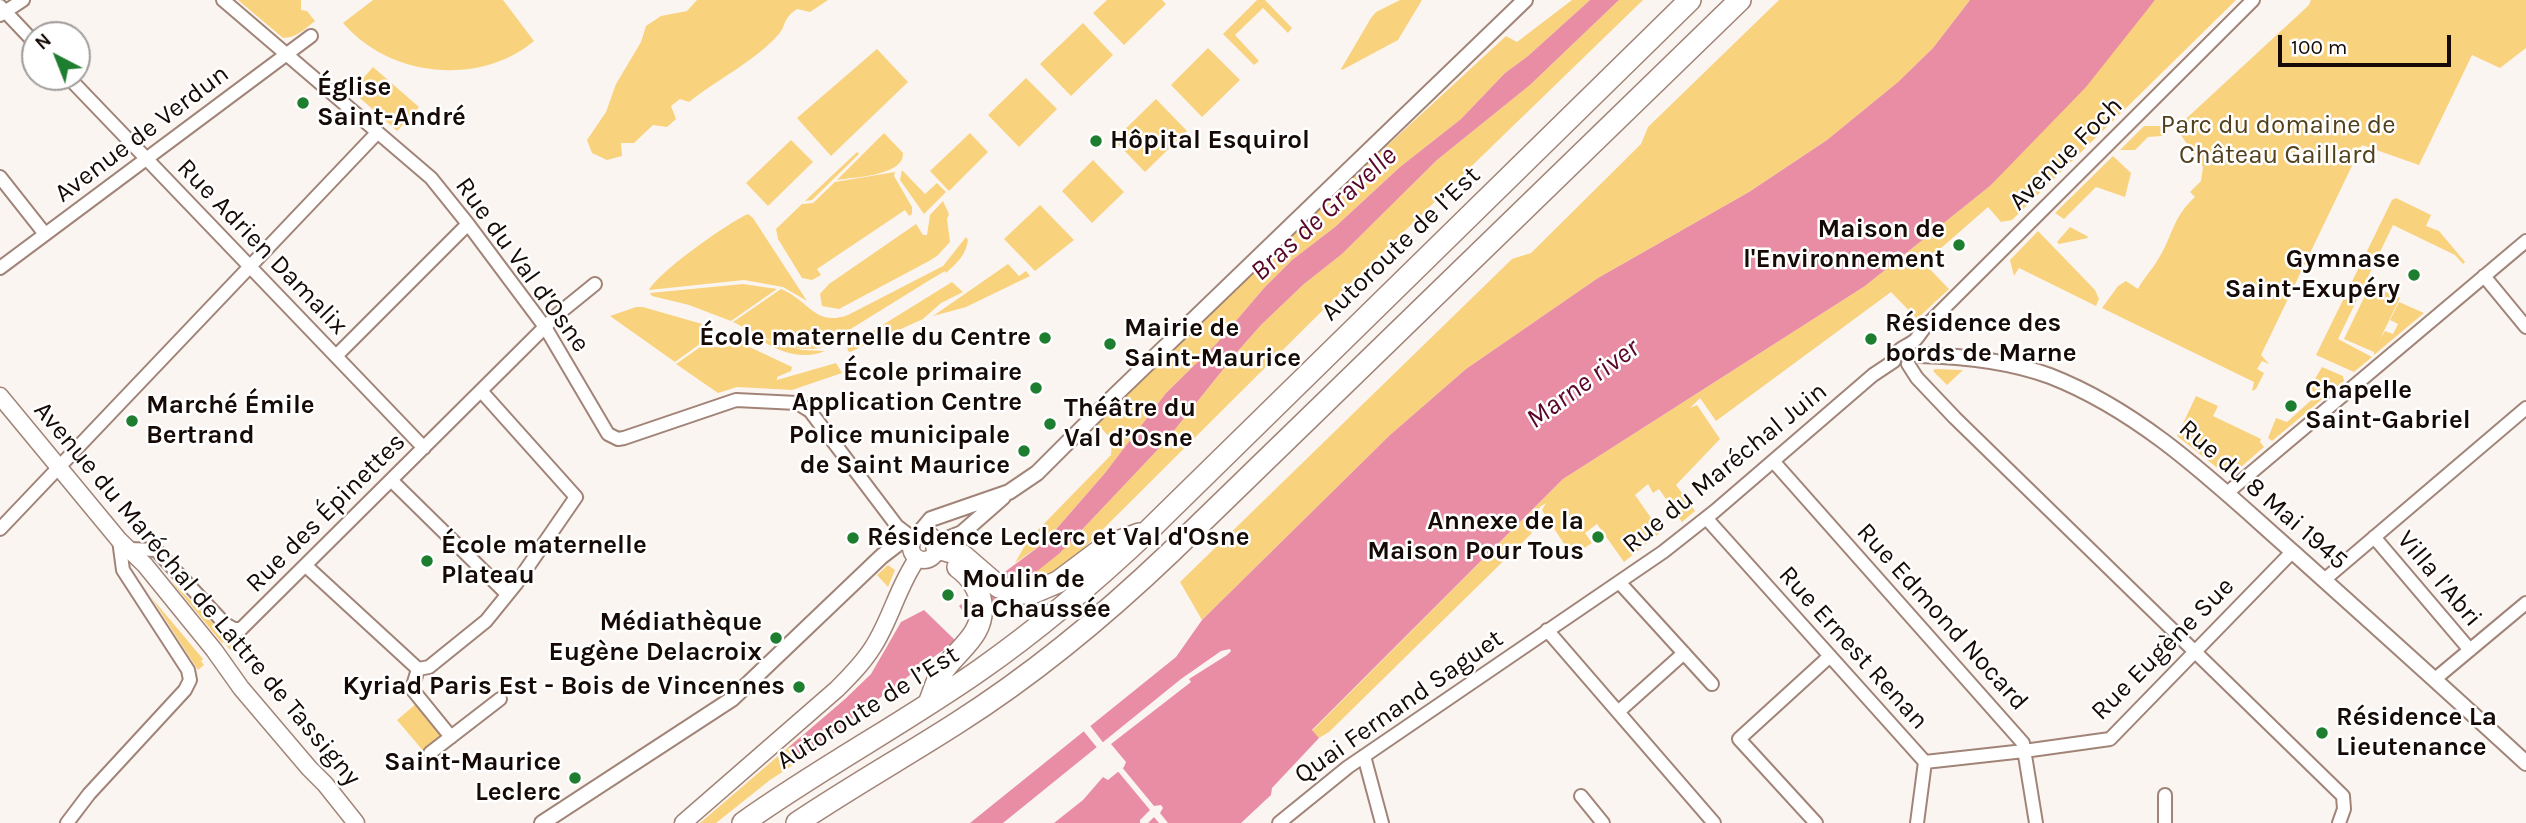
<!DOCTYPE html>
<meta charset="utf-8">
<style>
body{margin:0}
#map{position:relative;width:2526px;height:823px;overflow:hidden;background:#fbf5f2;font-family:Karla,sans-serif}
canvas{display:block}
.north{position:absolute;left:21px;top:21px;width:70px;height:70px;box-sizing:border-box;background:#fff;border:2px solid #a19d9b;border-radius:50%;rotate:318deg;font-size:19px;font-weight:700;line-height:28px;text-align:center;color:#150a06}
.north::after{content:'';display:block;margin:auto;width:24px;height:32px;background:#1e7e2f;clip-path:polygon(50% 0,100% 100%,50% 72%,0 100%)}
.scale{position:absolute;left:2278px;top:35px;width:173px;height:32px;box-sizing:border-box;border:4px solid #150a06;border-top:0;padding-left:9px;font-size:21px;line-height:24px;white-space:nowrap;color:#150a06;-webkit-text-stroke:5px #fff;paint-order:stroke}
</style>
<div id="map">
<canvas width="2526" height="823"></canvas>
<div class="north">N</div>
<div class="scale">100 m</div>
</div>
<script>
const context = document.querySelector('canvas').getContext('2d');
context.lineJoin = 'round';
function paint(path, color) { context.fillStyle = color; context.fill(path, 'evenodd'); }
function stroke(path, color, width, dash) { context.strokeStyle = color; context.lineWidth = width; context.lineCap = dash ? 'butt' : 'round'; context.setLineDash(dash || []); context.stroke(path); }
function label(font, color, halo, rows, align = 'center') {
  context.font = font + ' Karla,sans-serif'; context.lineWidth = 5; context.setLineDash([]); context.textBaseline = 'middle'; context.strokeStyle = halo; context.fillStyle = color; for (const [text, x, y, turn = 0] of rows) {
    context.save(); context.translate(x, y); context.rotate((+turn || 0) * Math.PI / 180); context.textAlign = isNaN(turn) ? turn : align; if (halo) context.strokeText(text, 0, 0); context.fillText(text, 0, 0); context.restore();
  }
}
paint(new Path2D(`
 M238 0H301V10L307 11 315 21C305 29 296 38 283 38Z
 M373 0H503L534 41C479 87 389 77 343 23Z
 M697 0H828L810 12 797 9C782 19 787 25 778 35 754 62 716 80 689 102L680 99 671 106 676 119 667 127 653 125 634 143H621L622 156 607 160 592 153 587 140 606 112 616 84 641 42 646 26 661 16 687 11Z
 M1107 0H1162L1166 4 1124 45 1093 13Z
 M1257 0H1265L1292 28 1288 33 1263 8 1235 35 1259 61 1254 65 1223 34Z
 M1400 0H1422L1398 40 1342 70 1341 69 1371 18 1376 12Z
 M1572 0H1590L1528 56 1505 73 1461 119 1400 167 1335 227 1292 260 1264 288 1217 343 1166 393 1105 473 1045 542 1015 563 1028 540 1111 455 1112 440 1092 418 1506 36 1517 42Z
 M1619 0H1643L1321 312 1075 557 1048 577 1024 586 1022 582 1060 553 1164 443 1238 351 1261 325 1304 284 1342 254 1437 160 1530 85Z
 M1779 0H1970L1933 48 1898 82 1827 140 1749 192 1598 278 1466 369 1390 435 1202 620 1180 582 1512 259 1531 253 1641 144 1648 127Z
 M2155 0H2236L2012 220 2001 222 1988 207 1924 263 1949 289 1917 319 1891 292 1716 421 1700 398 1690 408 1697 405 1720 439 1676 485 1695 511 1682 522 1659 489 1653 493 1648 484 1635 495 1661 532 1624 562 1597 524 1585 533 1592 543 1572 556 1542 510 1546 503 1540 507 1531 534 1329 732 1319 738 1312 731 1563 479 1865 286 1990 186Z
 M2311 0H2526V48L2500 68 2472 55 2419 165 2362 145 2261 355 2269 364 2262 361 2257 369 2264 373 2256 389 2252 391 2254 382 2102 308 2118 286 2126 281 2138 289C2143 279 2151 271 2157 261 2173 237 2171 219 2195 197L2190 192 2201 181 2203 167 2176 128 2309 5Z
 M1083 23 1113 55 1071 96 1040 64Z
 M1208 48 1240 80 1202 117 1171 85Z
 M877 49 908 82 831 156 797 118Z
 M373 67 419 107 397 131 352 91Z
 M1026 78 1057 109 1019 147 988 115Z
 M1156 99 1187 131 1145 172 1114 140Z
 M2144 126H2172L2162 136 2148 137 2135 150H2120Z
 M884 133 903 153C904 176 854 177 837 180Z
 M970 133 988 152 949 191 930 171Z
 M791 140 813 162 768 206 746 183Z
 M857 152 859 154 812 200 805 201Z
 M2113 156 2131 173 2125 197 2096 187 2064 219 2055 213Z
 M1093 160 1124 192 1092 223 1062 191Z
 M902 170 925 194 937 183 946 192 924 214 900 180Z
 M895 172 894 176 912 207V214L909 216 905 210 817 269 821 275 812 280 802 278 778 239 776 229 802 204 813 203 835 182Z
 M2396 198 2431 215 2426 226 2439 231 2465 262 2463 264 2455 255 2393 225 2338 339 2372 357 2354 372 2316 355 2392 200Z
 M943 201 949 214 947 219 950 242 937 256 929 261 839 309 822 306 820 294 829 284 916 224 923 235H927L930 215Z
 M1040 205 1074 240 1035 271 1004 239Z
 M748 214 753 218 807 301 783 287 744 280 649 290C660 271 726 224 748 214Z
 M2070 227 2087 236 2088 238 2059 244 2057 242Z
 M2038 231 2095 290 2099 299 2096 306 2019 268 2014 276 2010 260Z
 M966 237 968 240C966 255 957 263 946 273L945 271 933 278 820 348C789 353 760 335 733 322L781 289C810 301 815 327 848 315L943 266Z
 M1008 264 1019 276 1026 271 1030 276 966 307 933 316Z
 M952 282 963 292 941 303 923 319 850 352 848 351 847 347Z
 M743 284 777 289 731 321 689 305 652 296 650 293Z
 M2370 285 2400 298 2380 339 2385 331 2393 334 2398 324 2390 320 2399 302 2424 313 2374 355V352L2344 339Z
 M636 307H643L702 324 701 334 704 341 675 362 610 316Z
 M758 337 802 350 825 351C804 361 773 351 758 337Z
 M737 341 792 367 791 371 777 377V380L836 363 842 373 792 390 737 387 718 393 676 364 706 343C719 349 726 350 737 341Z
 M2322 367 2343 376 2344 381 2272 441 2268 438 2276 418 2287 422 2318 394 2309 389Z
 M1935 369 1963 370 1947 385 1933 371Z
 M2196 396 2218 406 2213 416 2261 439 2260 442 2264 447 2234 473 2225 474 2177 436Z
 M888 565 895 570 888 587 877 575Z
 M170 580 234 644 230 650 224 642 222 643Z
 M151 597 203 659 201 661 204 665 198 670Z
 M417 703 442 734 441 740 425 753 397 720Z
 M799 738 807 756 770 780 716 823H700Z`), '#f9d27e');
paint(new Path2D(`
 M1590 0H1619L1530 85 1437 160 1342 254 1304 284 1261 325 1238 351 1164 443 1060 553 972 623 959 606 1045 542 1105 473 1166 393 1217 343 1264 288 1292 260 1335 227 1400 167 1461 119 1505 73 1528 56Z
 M1970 0H2155L2086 87 1990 186 1865 286 1563 479 1312 730 1319 738 1272 788 1271 795 1241 823H1054L1083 800 1103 777 1108 780 1124 767 1126 762 1111 744 1191 682 1189 679 1227 655 1231 651 1230 649 1221 651 1181 679 1003 823H970L1176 657 1202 620 1390 435 1466 369 1598 278 1749 192 1827 140 1898 82 1933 48Z
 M924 610 957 642 939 653 798 760 789 747 845 699 871 674 901 622Z`), '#e98da5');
paint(new Path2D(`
 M1088 723 1105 745 1099 750 1081 728Z
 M1121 766 1154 806 1161 805 1163 808 1160 813 1168 823H1159L1154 817 1148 823H1140V820L1150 810 1116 769Z`), '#fbf5f2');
const minor = new Path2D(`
 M223 0 431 178 468 224 545 327 608 434 618 439 624 438 736 400 797 403 810 411 897 526 914 539
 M0 6 35 43
 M0 15 23 0
 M68 77 424 448
 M0 177 45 234
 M0 268 311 36
 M2484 276 2526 327
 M336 356 468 224
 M1894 361C1896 348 1905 348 1914 341 1918 338 1922 330 1926 326L2253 0
 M1908 364 1917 378 1955 418 2343 796 2344 809 2339 823
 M1773 461 2023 743 2036 823
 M392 481 507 594
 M2227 493 2526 241
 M1707 519 1925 762 1917 823
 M0 529 377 133
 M2374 537 2470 650
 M130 549 156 550 225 624 234 629H241L558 314 595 284
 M306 566 418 669 412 689 451 737
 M2324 580 2526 408
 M1619 582 1712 684
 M1547 630 1714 823
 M418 669 429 667 486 621 516 584 576 497 482 392
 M2435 679 2526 603
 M1618 712 1684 653
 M430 753 500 699
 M1364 756 1382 823
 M1925 762 2024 751 2110 739 2292 552
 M2165 795V823
 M1581 796 1603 823
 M67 823 89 794 185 690 190 680 188 670 123 570 119 540
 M1279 823 1348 767 1663 552 1715 511 1873 375 1894 361
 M1816 823 1739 739 1830 656`);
const tertiary = new Path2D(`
 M1919 355C1962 356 2009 361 2050 376 2145 413 2219 487 2294 553 2372 623 2449 692 2526 763
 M916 537 931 519 1009 492 1037 473 1112 398 1525 0
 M937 543 962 533 1003 497
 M542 823 732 699 882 556 899 543 912 542`);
const secondary = new Path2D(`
 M0 396 119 540 145 565 214 650 241 688 309 768 325 784 356 823
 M911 547a13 13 0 1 1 26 0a13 13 0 1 1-26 0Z
 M683 823 837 689C850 676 863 663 873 647 891 619 898 586 917 559`);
const motorway = new Path2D(`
 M937 548 962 555 999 587 1022 593H1032L1058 582 1106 546 1139 534
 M929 703C934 692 937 677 945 668 961 647 985 633 981 603 979 588 970 576 958 567
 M743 823C820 768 903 724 980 670 1040 628 1095 581 1148 531L1690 0
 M797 823C849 788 904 757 957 723 1034 674 1104 616 1170 553L1740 0`);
stroke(minor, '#a18477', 16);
stroke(tertiary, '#a18477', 18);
stroke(secondary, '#a18477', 19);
stroke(motorway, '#a18477', 24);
stroke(minor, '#fff', 12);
stroke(tertiary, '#fff', 14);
stroke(secondary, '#fff', 16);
stroke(motorway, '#fff', 21);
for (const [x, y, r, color] of [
 [303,103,7,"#1e7e2f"],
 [1096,141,7,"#1e7e2f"],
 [1959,245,7,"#1e7e2f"],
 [2414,275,7,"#1e7e2f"],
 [1045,338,7,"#1e7e2f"],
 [1871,339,7,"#1e7e2f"],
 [1110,344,7,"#1e7e2f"],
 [1036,388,7,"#1e7e2f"],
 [2291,406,7,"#1e7e2f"],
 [132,421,7,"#1e7e2f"],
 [1050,424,7,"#1e7e2f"],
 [1024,451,7,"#1e7e2f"],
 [1598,537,7,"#1e7e2f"],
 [853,538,7,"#1e7e2f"],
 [427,561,7,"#1e7e2f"],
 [948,595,7,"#1e7e2f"],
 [776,638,7,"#1e7e2f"],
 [799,687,7,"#1e7e2f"],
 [2322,733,7,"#1e7e2f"],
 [575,778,7,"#1e7e2f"]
]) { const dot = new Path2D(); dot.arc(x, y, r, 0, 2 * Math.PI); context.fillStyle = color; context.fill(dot); stroke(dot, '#fff', 2.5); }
label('bold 26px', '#150a06', '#fff', [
 ["Église",317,88],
 ["Saint-André",317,118],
 ["Hôpital Esquirol",1110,141],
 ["Maison de",1945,230,"right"],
 ["l'Environnement",1945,260,"right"],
 ["Gymnase",2400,260,"right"],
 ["Saint-Exupéry",2400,290,"right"],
 ["Résidence des",1885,324],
 ["bords de Marne",1885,354],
 ["Mairie de",1124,329],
 ["Saint-Maurice",1124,359],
 ["École maternelle du Centre",1031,338,"right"],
 ["École primaire",1022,373,"right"],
 ["Application Centre",1022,403,"right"],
 ["Chapelle",2305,391],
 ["Saint-Gabriel",2305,421],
 ["Marché Émile",146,406],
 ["Bertrand",146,436],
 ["Théâtre du",1064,409],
 ["Val d’Osne",1064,439],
 ["Police municipale",1010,436,"right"],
 ["de Saint Maurice",1010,466,"right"],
 ["Annexe de la",1584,522,"right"],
 ["Maison Pour Tous",1584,552,"right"],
 ["Résidence Leclerc et Val d'Osne",867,538],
 ["École maternelle",441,546],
 ["Plateau",441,576],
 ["Moulin de",962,580],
 ["la Chaussée",962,610],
 ["Médiathèque",762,623,"right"],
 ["Eugène Delacroix",762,653,"right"],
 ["Kyriad Paris Est - Bois de Vincennes",785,687,"right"],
 ["Résidence La",2336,718],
 ["Lieutenance",2336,748],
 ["Saint-Maurice",561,763,"right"],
 ["Leclerc",561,793,"right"]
], 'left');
label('26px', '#51401c', '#fff', [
 ["Parc du domaine de",2278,126],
 ["Château Gaillard",2278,156]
]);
label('26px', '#150a06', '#fff', [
 ["Avenue de Verdun",142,134,-37],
 ["Avenue Foch",2066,154,-45],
 ["Autoroute de l’Est",1401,244,-44],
 ["Rue Adrien Damalix",262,247,46],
 ["Rue du Val d'Osne",522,265,54],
 ["Rue du Maréchal Juin",1725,468,-39],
 ["Rue du 8 Mai 1945",2263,495,41],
 ["Rue des Épinettes",326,513,-45],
 ["Villa l'Abri",2439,579,50],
 ["Avenue du Maréchal de Lattre de Tassigny",197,594,50],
 ["Rue Edmond Nocard",1942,617,48],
 ["Rue Ernest Renan",1853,648,48],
 ["Rue Eugène Sue",2163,649,-45],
 ["Quai Fernand Saguet",1399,707,-35],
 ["Autoroute de l’Est",868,708,-32]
]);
label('italic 28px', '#580528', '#fff', [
 ["Bras de Gravelle",1324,214,-42],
 ["Marne river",1583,384,-36]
]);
</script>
